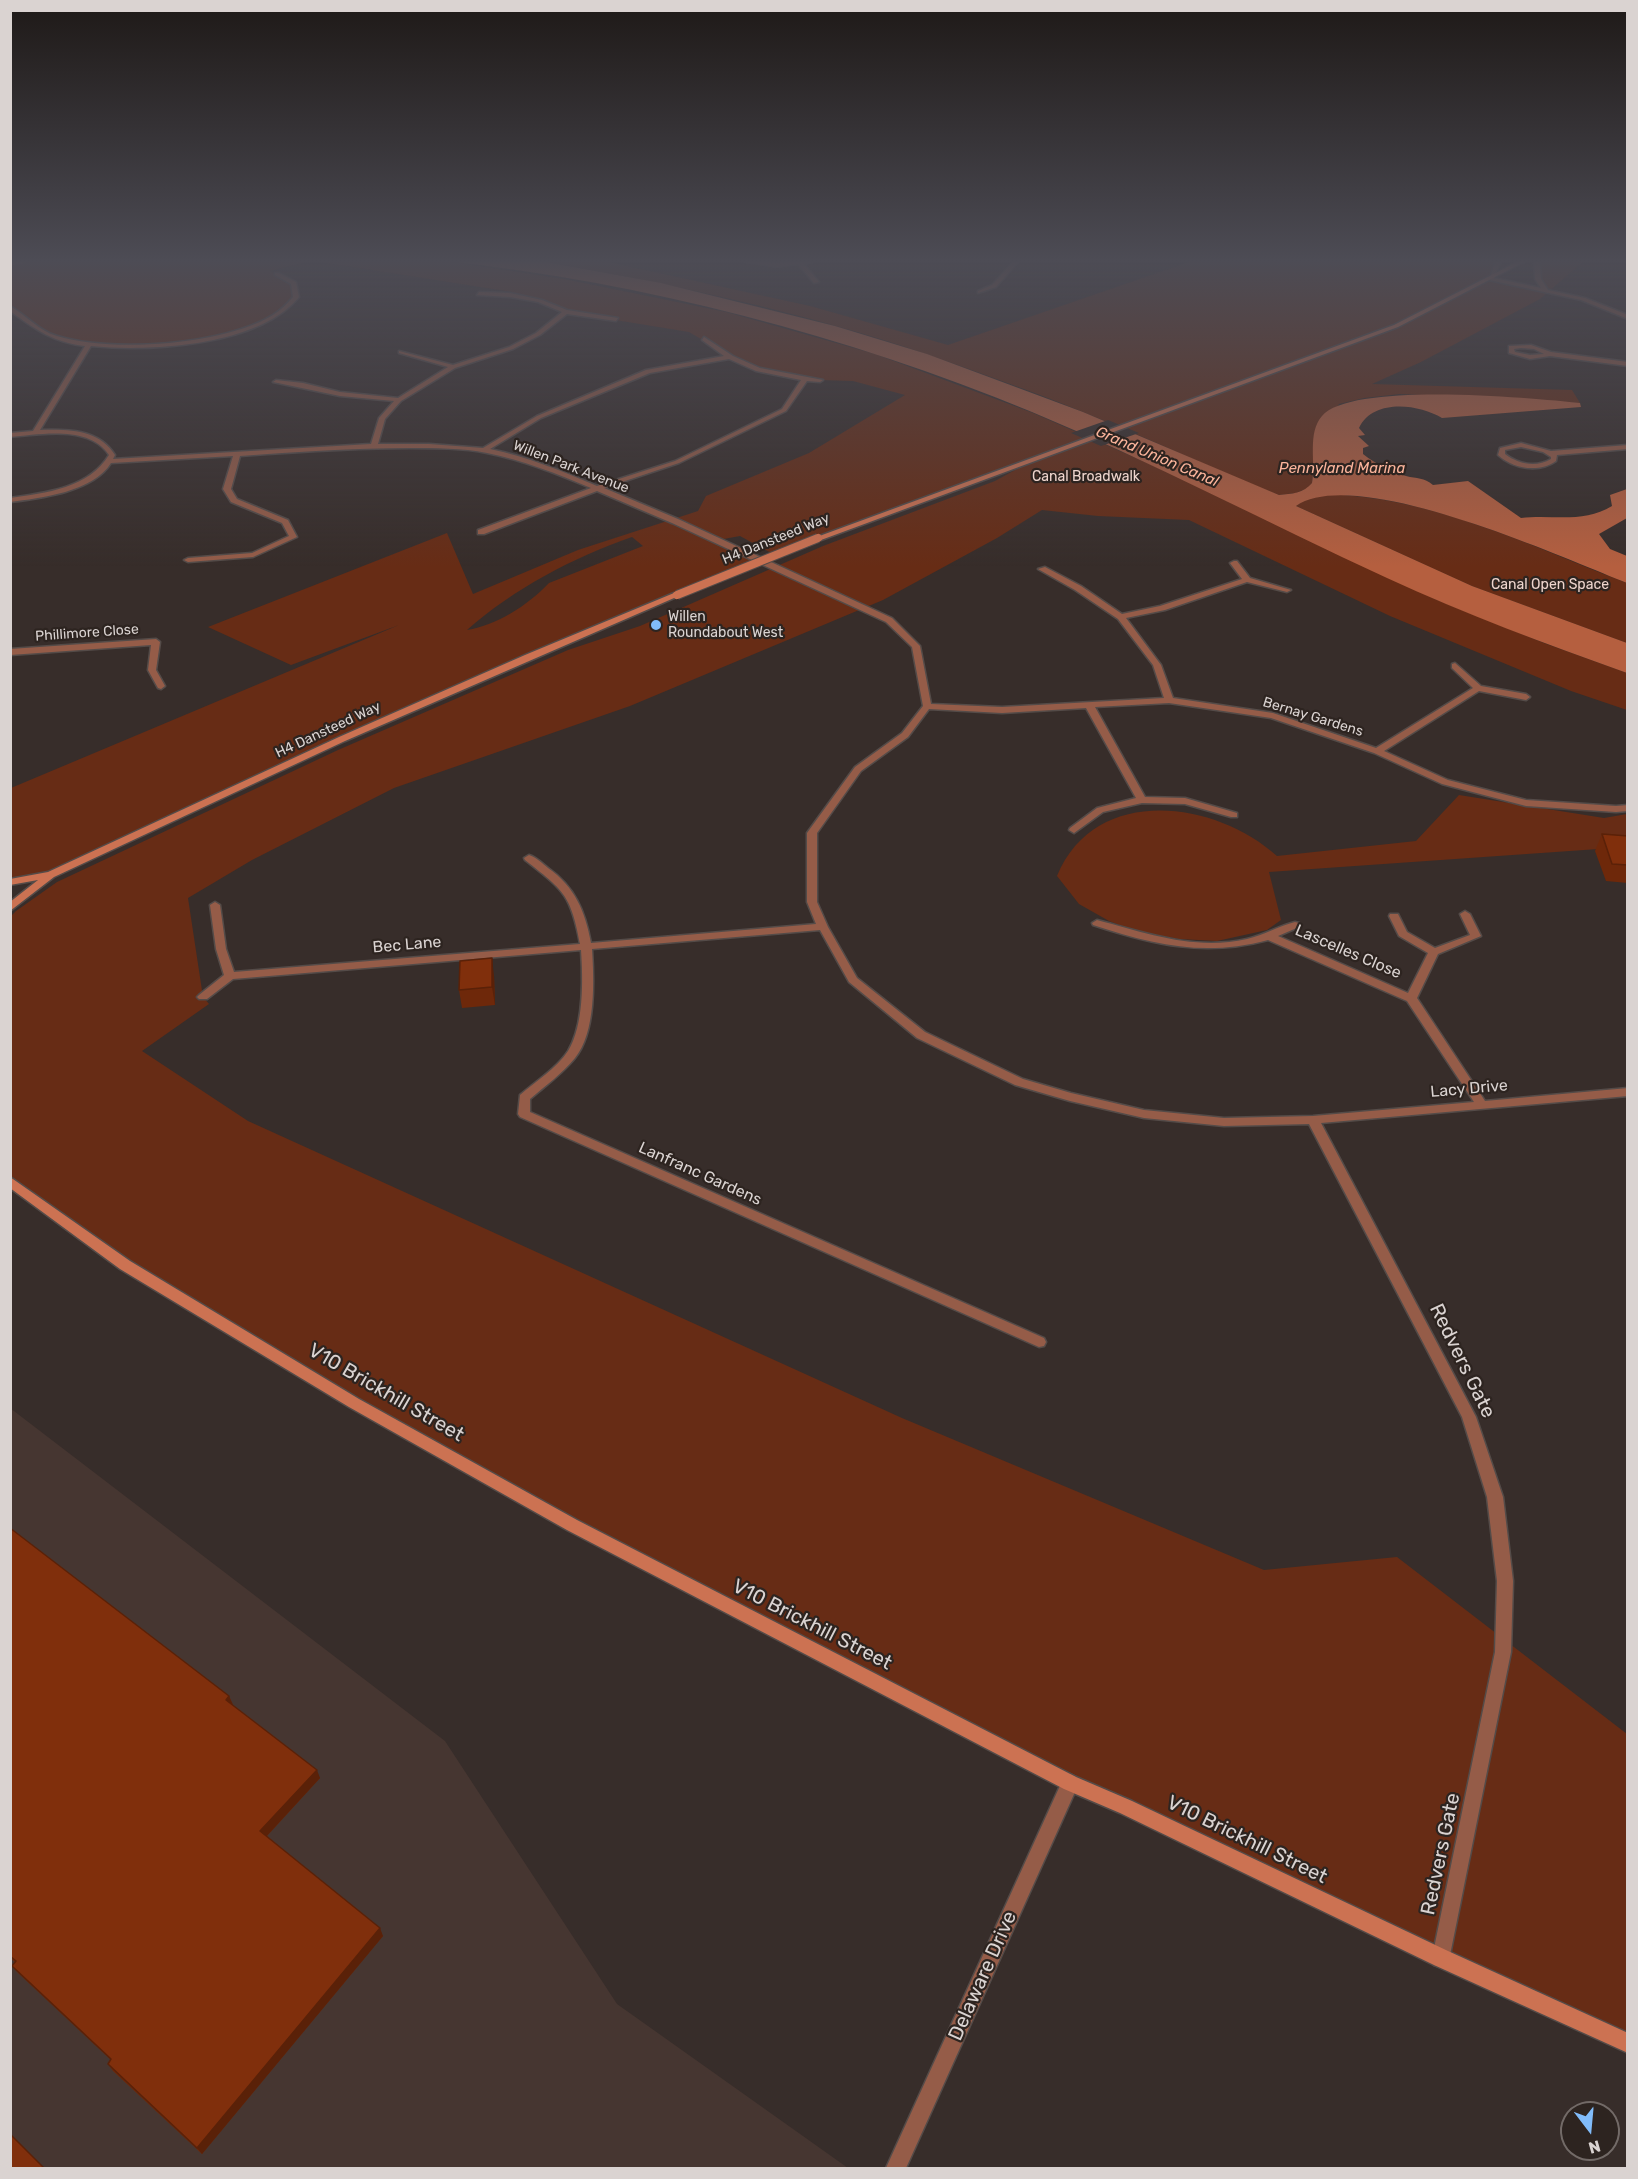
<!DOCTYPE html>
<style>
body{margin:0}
#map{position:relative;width:1638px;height:2179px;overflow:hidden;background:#372d2a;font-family:Rubik,sans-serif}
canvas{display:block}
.frame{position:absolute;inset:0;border:12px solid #dad3d1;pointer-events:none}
.north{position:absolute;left:1560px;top:2101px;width:60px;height:60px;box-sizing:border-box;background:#2d2420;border:2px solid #726a67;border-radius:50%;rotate:164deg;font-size:16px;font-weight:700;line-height:24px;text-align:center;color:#dad3d1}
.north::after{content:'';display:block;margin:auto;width:21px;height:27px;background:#81bcfa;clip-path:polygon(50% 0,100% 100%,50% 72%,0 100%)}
</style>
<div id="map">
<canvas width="1638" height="2179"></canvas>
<div class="frame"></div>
<div class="north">N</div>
</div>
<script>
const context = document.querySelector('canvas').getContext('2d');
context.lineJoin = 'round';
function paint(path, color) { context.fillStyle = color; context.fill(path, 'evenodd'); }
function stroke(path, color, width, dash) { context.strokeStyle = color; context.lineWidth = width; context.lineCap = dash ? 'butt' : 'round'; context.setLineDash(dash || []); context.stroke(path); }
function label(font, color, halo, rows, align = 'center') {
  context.font = font + ' Rubik,sans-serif'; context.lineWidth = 4.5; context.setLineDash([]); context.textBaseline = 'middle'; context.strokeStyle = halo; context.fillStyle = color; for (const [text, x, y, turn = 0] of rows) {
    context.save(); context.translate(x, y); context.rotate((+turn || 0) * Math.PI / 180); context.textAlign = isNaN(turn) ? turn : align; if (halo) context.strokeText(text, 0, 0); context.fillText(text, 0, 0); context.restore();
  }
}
paint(new Path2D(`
 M10 1408 445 1741 617 2004 848 2168H11Z`), '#463631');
paint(new Path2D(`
 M10 261H309L270 271 294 283 296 297C289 305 281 313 272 318 227 343 106 355 57 338 41 333 24 318 11 308Z
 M315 261H446L564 279 726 312 875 354 1033 413 1161 469 1437 600 1544 643 1627 673V710L1571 691 1390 616 1189 520 1098 516 1042 510 997 538 883 600 630 706 394 788 252 860 188 898 203 997 209 1004 142 1051 248 1121 902 1418 1264 1570 1397 1557 1627 1734V2043L1126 1807 572 1525 125 1265 11 1181 10 917 16 911 57 882 338 750 568 650 640 626 823 546 995 481 1046 453 775 555 740 536 718 540 760 561 528 657 51 875 11 882V788L399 625 291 665 208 627 447 533 473 594 578 550 698 511 706 496 809 453 905 395 853 381 820 380 747 366 689 332 566 312 540 301 510 295 512 292ZM632 537 643 546 549 583C527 606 497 625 467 630 515 588 572 558 632 537Z
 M541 261H604L810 306 948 345 1192 261H1499L1491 279 1547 291 1538 279 1537 261H1584L1540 299 1421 362 1372 384 1572 390 1580 403 1400 394 1364 398 1339 404 1314 449 1312 483 1308 488 1296 493 1279 495C1213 469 1148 438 1083 412 1032 391 980 373 929 355 804 312 672 284 541 261Z
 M1324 494C1430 496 1530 546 1627 583V643L1472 586 1296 506 1306 499Z
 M1459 795 1604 818 1627 814V847L1269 872 1281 920 1267 930 1217 941 1179 939 1135 931 1109 921 1079 904 1057 876C1095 784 1215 800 1277 856L1416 841Z`), '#672c15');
paint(new Path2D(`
 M446 261H541L661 283 835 326 927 354 1083 412 1279 495C1291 494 1304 493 1312 483 1316 462 1307 433 1322 416 1351 381 1534 398 1580 403L1581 407 1442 418C1419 404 1373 398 1359 428L1365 435 1358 436 1369 446 1363 448V454C1376 464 1390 472 1406 476 1417 479 1424 477 1433 485L1468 481 1521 518C1552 514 1583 524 1612 506L1610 495 1627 489V518L1599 534 1610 549 1627 556V583C1561 557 1356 464 1296 506L1472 586 1627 643V673C1546 644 1465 614 1387 578 1268 523 1152 462 1032 412 845 335 647 283 446 261Z`), '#b55f3f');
paint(new Path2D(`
 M1108 420 1139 433 1101 446 1071 433Z`), '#372d2a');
stroke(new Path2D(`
 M10 263 22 261`), '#b55f3f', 5);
const street = new Path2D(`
 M742 261 777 263 815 261 804 264 819 282 814 283 798 264 777 267Z
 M1014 261H1019L996 287 978 293V291L992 285Z
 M1496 261H1501L1494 278 1541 288 1535 279 1534 261H1540L1541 279 1548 290 1585 298 1628 315V319L1581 300 1489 280Z
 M275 273H279L296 282 299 297C259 346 150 352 91 346L40 430C68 429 99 429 115 455L113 459 371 444 379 418 394 401 340 396 273 382 276 380 303 383 340 392 398 398 448 367 399 353V351L453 365 509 347 536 333 562 312 538 302 510 297 477 295 479 292 510 293 542 300 567 310 618 318 616 321 567 314 540 335 513 349 455 368 401 401 385 419 378 444H429L483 448 537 416 646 370 724 356 702 340 704 337 733 356 760 368 823 380 820 382 807 381 786 411 679 463 604 488 678 519 892 618 920 646 931 704 1002 707 1164 698 1153 665 1118 619 1075 590 1038 569 1045 567 1081 586 1122 614 1160 606 1242 579 1230 563 1234 561H1237L1250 578 1291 590 1287 592 1247 582 1165 610 1126 618 1161 665 1173 698 1273 713 1376 748 1473 688 1452 668V664L1455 663 1481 686 1526 694 1530 697 1526 700 1479 691 1384 751 1448 780 1526 800 1616 806 1628 805V811L1616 812 1526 806 1442 784 1374 753 1271 718 1169 703 1095 707 1145 797 1185 798 1237 813V817H1231L1185 804 1142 803 1103 812 1074 833 1069 830 1070 828 1097 808 1136 798 1086 708 1002 713 929 709 908 737 861 771 817 833V902L828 927 857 978 925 1032 1023 1079 1071 1093 1144 1110 1224 1118 1313 1116 1474 1102 1407 1001 1268 940C1205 957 1154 945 1093 925L1092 923 1097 920C1146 933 1195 951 1247 939 1264 935 1279 926 1295 922L1299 923 1300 925 1299 927 1278 936 1408 993 1428 953 1399 936 1389 916 1390 914H1398L1407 932 1435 948 1470 935 1460 914 1465 911 1470 914 1481 936 1438 954 1417 998 1485 1101 1628 1088V1096L1321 1123 1476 1417 1503 1497 1513 1581 1511 1652 1448 1965 1441 1967 1434 1965 1432 1958 1495 1652 1497 1581 1487 1497 1462 1417 1309 1124 1224 1126 1144 1118 1070 1101 1015 1085 917 1038 849 982 820 930 592 949C594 981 596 1032 575 1058 562 1074 545 1086 530 1099V1112L1044 1338 1046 1342 1044 1346 1039 1347 520 1117 518 1114 520 1095C535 1082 557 1068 568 1051 584 1025 583 980 581 950L233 979 207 999H199L197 997 199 995 224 975 216 949 210 905 215 902 220 905 226 949 234 972 580 944C571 894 563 890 525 860L524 858 529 855C536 857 542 863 548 868 575 887 585 911 591 943L816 924 807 902V833L855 767 902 733 923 706 912 647 886 622 672 523 597 491 484 534H478V530L591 488C557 474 523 460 487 453 462 448 435 448 409 448 353 448 296 452 240 456L231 489 237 499 288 520 297 537 253 557 188 562 184 560 188 558 252 553 289 536 282 523 231 502 223 489 233 456 111 463C93 492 41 498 10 502V498C46 493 89 488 109 455 90 425 40 434 10 437V433L33 431 85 346C53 342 36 330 10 311V306C26 315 39 331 57 336 111 353 224 345 273 315 281 310 287 304 293 297L291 284 275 275ZM729 359 756 371 801 380 782 409 675 461 597 486C562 471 528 457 490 449L541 418 650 373Z
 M1531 345 1551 352 1628 362V366L1550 356 1530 359 1509 353V346ZM1521 348 1534 349 1544 354 1530 355 1515 352 1514 349Z
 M1521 443 1551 451 1628 445V449L1557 455 1556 461C1539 473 1513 469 1498 455L1500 448ZM1521 447 1543 452 1551 457V459C1536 468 1518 464 1505 454V450Z
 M156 639 160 642 156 670 165 686 161 689 158 688 148 670 151 645 10 655V649Z
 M1070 1774 1076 1777 1079 1783 906 2168H886L1064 1777Z`);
const secondary = new Path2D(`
 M1519 261H1526L1398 327 821 540 814 538 1394 325Z
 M674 593 681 595 345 741 54 877 10 911V902L38 880 10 885V879L48 872 339 737 525 655Z
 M10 1177 130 1261 359 1399 577 1520 1076 1777 1132 1801 1448 1951 1628 2033V2053L1434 1965 1120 1813 1064 1789 567 1530 349 1407 120 1269 10 1188Z`);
stroke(street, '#544b48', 3);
stroke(secondary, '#544b48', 3);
paint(street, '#955c48');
paint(secondary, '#cc7252');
const secondaryBridge = new Path2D(`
 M677 595 818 538`);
stroke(secondaryBridge, '#544b48', 10, []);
stroke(secondaryBridge, '#cc7252', 8);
paint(new Path2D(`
 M1602 834 1628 836V883L1606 881 1595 851Z
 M494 976 495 1005 462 1008 459 990Z
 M10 1528 229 1696 233 1705V1706L320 1778 267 1836 383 1936 202 2154 113 2071 108 2064 111 2060 18 1973 12 1966 15 1962 10 1958Z`), '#6e280a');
paint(new Path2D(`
 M492 958 494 976 495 1005 492 987Z
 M229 1696 233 1705 230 1709 226 1700Z
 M317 1770 320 1778 264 1839 260 1831Z
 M380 1928 383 1936 202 2154 197 2148Z`), '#5a2108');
const building = new Path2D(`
 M1602 834 1628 836V865L1612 864Z
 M492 958V987L459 990 460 961Z
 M10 1528 229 1696 226 1700 317 1770 260 1831 380 1928 197 2148 108 2064 111 2059 12 1966 16 1961 10 1956Z
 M10 2134 45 2169H10Z`);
paint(building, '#802f0c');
stroke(building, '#5a2108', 1.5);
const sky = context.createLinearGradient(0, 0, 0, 567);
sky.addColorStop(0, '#1e1917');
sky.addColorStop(0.46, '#4d4c55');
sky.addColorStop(1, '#4d4c5500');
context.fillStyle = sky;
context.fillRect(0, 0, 1638, 567);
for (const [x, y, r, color] of [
 [656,625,6,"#81bcfa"]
]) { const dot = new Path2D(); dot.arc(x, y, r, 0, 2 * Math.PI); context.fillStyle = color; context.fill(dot); stroke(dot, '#2d2420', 2); }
label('14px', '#dad3d1', '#2d2420', [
 ["Willen Park Avenue",571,467,21],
 ["H4 Dansteed Way",776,539,-22],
 ["Phillimore Close",87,633,-4],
 ["Bernay Gardens",1313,717,17],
 ["H4 Dansteed Way",328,730,-25]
]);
label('14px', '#eed5cd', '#2d2420', [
 ["Canal Broadwalk",1086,477],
 ["Canal Open Space",1550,585]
]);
label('14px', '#dad3d1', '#2d2420', [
 ["Willen",668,617],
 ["Roundabout West",668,633]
], 'left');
label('italic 15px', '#fbb49b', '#2d2420', [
 ["Grand Union Canal",1157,457,23],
 ["Pennyland Marina",1342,469]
]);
label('16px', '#dad3d1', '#2d2420', [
 ["Bec Lane",407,945,-5],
 ["Lascelles Close",1348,952,23],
 ["Lacy Drive",1469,1089,-5],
 ["Lanfranc Gardens",700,1174,24]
]);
label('20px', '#dad3d1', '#2d2420', [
 ["Redvers Gate",1462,1361,64],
 ["V10 Brickhill Street",386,1393,30],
 ["V10 Brickhill Street",812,1625,27],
 ["V10 Brickhill Street",1247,1840,26],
 ["Redvers Gate",1441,1854,-78],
 ["Delaware Drive",983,1976,-66]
]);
</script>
